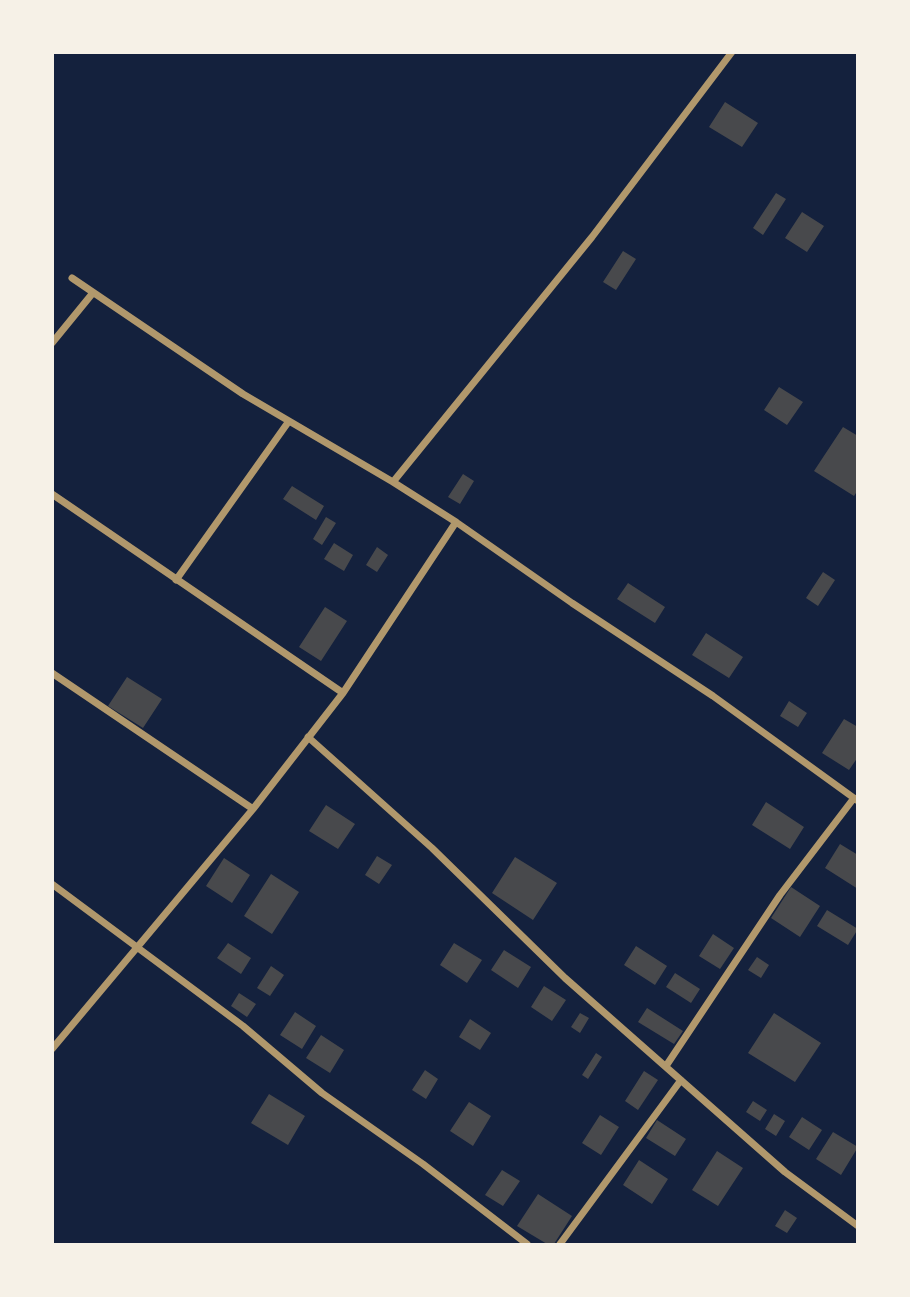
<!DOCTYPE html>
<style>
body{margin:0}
#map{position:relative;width:910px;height:1297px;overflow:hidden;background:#14213d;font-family:"DM Sans",sans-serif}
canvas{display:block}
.frame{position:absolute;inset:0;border:54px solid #f6f1e7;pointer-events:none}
</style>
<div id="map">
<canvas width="910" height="1297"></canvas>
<div class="frame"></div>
</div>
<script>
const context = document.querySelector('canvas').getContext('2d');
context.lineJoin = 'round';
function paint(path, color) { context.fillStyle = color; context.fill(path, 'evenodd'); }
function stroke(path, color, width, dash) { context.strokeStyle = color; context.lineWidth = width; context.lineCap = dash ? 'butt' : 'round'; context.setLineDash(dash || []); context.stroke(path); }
paint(new Path2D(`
 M725 102 758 123 742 147 709 127Z
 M776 193 786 199 763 235 753 228Z
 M802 212 824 226 807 252 785 238Z
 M623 251 636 259 616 290 603 282Z
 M779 387 803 402 787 425 764 410Z
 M843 427 858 436V490L854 496 814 471Z
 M463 474 474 481 460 504 448 497Z
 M292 486 324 506 316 520 283 499Z
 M326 517 336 523 322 545 313 539Z
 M334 543 353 555 344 571 324 559Z
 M377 547 388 555 377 572 366 565Z
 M823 572 835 580 818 606 806 598Z
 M628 583 665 607 655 623 617 599Z
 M325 607 347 621 321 661 299 647Z
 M706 633 743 657 729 678 692 655Z
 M127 677 162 699 143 728 108 706Z
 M789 701 807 713 798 727 780 716Z
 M844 719 858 727V757L849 770 822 753Z
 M766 802 804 827 790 849 752 825Z
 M326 805 355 824 338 849 309 831Z
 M840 844 858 855V889L825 868Z
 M377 856 392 865 379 884 365 875Z
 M515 857 557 883 533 920 492 893Z
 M224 858 250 875 232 903 206 886Z
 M271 874 299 892 272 934 244 916Z
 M791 887 820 906 800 937 771 918Z
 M827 910 858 929 848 945 817 926Z
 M713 934 734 948 720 969 699 956Z
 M228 943 251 958 241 974 217 958Z
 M454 943 482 960 467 983 440 965Z
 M636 946 667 966 655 985 624 965Z
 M504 950 531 967 518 988 491 970Z
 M757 957 769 965 761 978 748 970Z
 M271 966 284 975 270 996 257 988Z
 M675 973 700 989 691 1003 666 987Z
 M544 986 566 1000 552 1021 531 1007Z
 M239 993 256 1004 247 1017 231 1006Z
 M647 1008 683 1031 674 1044 638 1022Z
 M295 1012 316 1026 302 1049 280 1035Z
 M580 1013 589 1018 580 1033 571 1027Z
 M774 1013 821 1043 795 1082 748 1053Z
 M470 1019 491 1033 480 1050 459 1037Z
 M321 1035 344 1050 330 1073 306 1058Z
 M596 1053 602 1057 588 1079 582 1075Z
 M425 1070 438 1079 426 1099 412 1090Z
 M644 1071 658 1080 638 1110 625 1101Z
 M269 1094 305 1116 288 1145 251 1123Z
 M753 1101 767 1110 760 1121 746 1112Z
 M469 1102 491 1116 473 1146 450 1131Z
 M774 1114 785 1121 776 1136 765 1129Z
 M600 1115 619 1127 601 1155 582 1143Z
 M802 1117 822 1130 809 1150 789 1137Z
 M657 1120 686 1139 675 1156 646 1138Z
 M833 1132 858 1147 841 1175 816 1159Z
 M717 1151 743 1168 718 1206 692 1190Z
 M639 1160 668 1179 652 1204 623 1185Z
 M502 1170 520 1181 503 1206 485 1195Z
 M538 1194 572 1216 554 1244H547L517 1226Z
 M785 1210 797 1218 787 1233 775 1226Z`), '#48494c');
stroke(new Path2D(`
 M732 52 592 237 393 482 456 522 572 603 713 696 858 801
 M72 278 243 394 393 482
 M52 343 92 294
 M52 494 343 693
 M176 580 289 421
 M52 673 253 809
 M308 737 432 848 565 978 785 1172 858 1226
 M52 884 243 1026 322 1093 423 1164 527 1244
 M52 1049 253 809 343 693 456 522
 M666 1066 780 895 854 798
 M560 1244 681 1080`), '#b1986c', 7);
</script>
